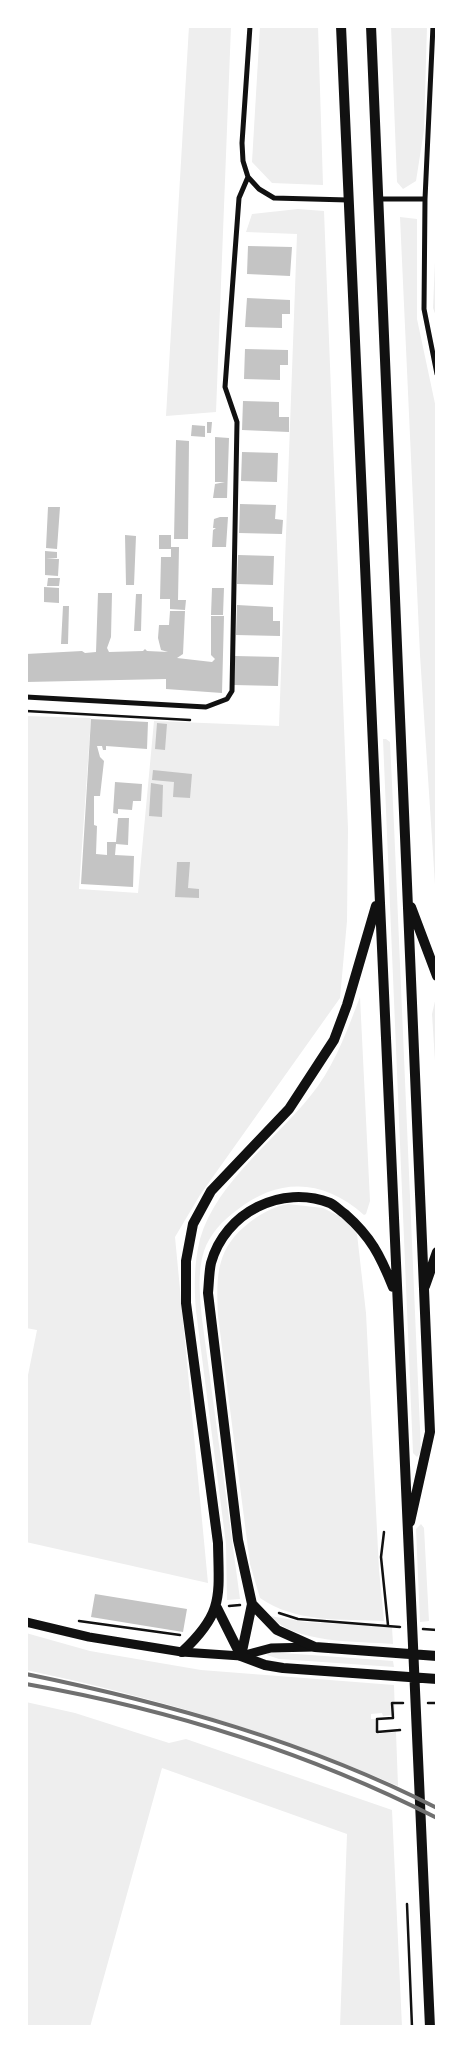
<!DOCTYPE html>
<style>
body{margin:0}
#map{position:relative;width:463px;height:2053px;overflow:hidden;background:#fff;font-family:"PT Sans Narrow",sans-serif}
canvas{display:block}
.frame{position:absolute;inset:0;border:28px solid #fff;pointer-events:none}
</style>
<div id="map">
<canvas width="463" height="2053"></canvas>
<div class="frame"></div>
</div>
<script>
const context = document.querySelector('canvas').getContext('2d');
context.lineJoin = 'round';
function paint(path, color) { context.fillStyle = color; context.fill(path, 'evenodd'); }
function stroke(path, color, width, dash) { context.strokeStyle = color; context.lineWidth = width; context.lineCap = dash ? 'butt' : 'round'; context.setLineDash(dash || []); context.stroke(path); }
paint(new Path2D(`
 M189 26H231L216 412 166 416Z
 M260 26H318L323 185 272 183 252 162Z
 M391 26H427L424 130 416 181 403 189 397 182Z
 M298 209 324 211 348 829 347 921 340 998 200 1195 175 1237 208 1583 26 1542V1385L37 1330 26 1328V716L91 718 79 889 138 893 154 721 279 726 297 234 246 232 252 214Z
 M437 215V319L433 308Z
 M400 217 417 219V319L437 413V915L420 655Z
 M383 739H386L390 742 394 825 421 1452 417 1457 413 1453Z
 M360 997 370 1201 366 1214 364 1215C324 1179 279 1177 237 1210 222 1221 210 1234 204 1251 197 1273 200 1297 202 1319L240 1599 227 1600 226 1544 196 1311C194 1287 194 1263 200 1239 217 1179 282 1136 318 1086 337 1059 348 1028 360 997Z
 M436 997 437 1000V1092L432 1014Z
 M288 1204 323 1208 343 1218 357 1234 366 1313 379 1570 384 1621C343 1619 295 1623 260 1598L250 1564 218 1316C216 1275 216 1248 250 1222 262 1213 273 1207 288 1204Z
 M421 1524 424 1528 429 1621 420 1622 416 1529Z
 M270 1616 305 1622 392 1627 393 1644C358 1641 295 1644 270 1616Z
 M26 1633 90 1651 201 1670 394 1685 395 1715 383 1716 382 1713 371 1714V1719H375L376 1734 396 1732 398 1786C278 1734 154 1697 26 1670Z
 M269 1652 393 1661 394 1667 279 1659 267 1655Z
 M26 1702 75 1713 169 1743 186 1739 392 1810 402 2027H340L347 1834 162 1768 90 2027H26Z`), '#eee');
paint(new Path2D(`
 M248 246 292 247 290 276 247 274Z
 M247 298 290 300V314H282V328L245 327Z
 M245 349 288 350V365H280V380L244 379Z
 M243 401 279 402V417H289V432L242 430Z
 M207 422H212L211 433H207Z
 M192 425 205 426V437L191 436Z
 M215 437 229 438 227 498H213L215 484 225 482H215Z
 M176 440 189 441 188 539H174Z
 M242 452 278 453 277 482 241 481Z
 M240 504 276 505 275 519 283 520 282 534 239 533Z
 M48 507H60L57 549 46 548Z
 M220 517H228L226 547H212L213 530 216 528H213L214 519Z
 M125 535 136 536 134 585H126Z
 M159 535H171V547H179L178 600H186L185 610 170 609V599H160L161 557H171V549H159Z
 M45 551 57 552V558L46 559H59L58 576 45 575Z
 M238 555 274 556 273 585 237 584Z
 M48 578H60L59 586H47Z
 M44 587 59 588V603L44 602Z
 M212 588H224L223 615H211Z
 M98 593H112L111 637 107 648 109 652 143 651 145 649 147 651 168 652 161 650 158 638 159 625H169L170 611H185L183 654 177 658 212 662 215 659 211 655V616H224L222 693 166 689V679L26 682V654L82 651 85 653 96 652Z
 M136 594H142L141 631H134Z
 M237 605 273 607V621H280V636L236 635Z
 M63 606H69L68 644H61Z
 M235 656 279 657 278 686 234 685Z
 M91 719 148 722 147 749 106 746V750H103L102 746H97L100 757 104 761 100 796H94V825L97 826 96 854 107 855V842H116L118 818H129L128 845 116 844 115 855 134 856 133 887 81 884Z
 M157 723 167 724 165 750 155 749Z
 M153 770 192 774 190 798 173 797 174 782 152 780Z
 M115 782 142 784 141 801H133L132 810 118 809V814L113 813Z
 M151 783 163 785 162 817 149 816Z
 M177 862H190L188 888 199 889V898L175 897Z
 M95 1594 187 1609 183 1632 91 1617Z`), '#c4c4c4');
stroke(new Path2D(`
 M26 711 190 720
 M384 1532 381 1557 388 1625
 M229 1606 240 1605
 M279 1613 298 1619 400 1627
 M79 1621 180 1635
 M423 1629 437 1630
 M428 1703H437
 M400 1730 377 1732V1719L393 1718 392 1703H403
 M407 1904 412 2027`), '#111', 2.5);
stroke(new Path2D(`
 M433 26 425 199 424 309 437 374
 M248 177 259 189 274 198 348 200
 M378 199H425
 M26 697 206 707 227 699 232 691 237 422 225 387 239 198 248 177 243 161 242 143 250 26`), '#111', 5);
stroke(new Path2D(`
 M26 1622 89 1637 182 1652 241 1656 271 1648 314 1647`), '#111', 9);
stroke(new Path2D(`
 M341 26 430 2027
 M371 26 430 1432 410 1522
 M411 907 437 976
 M425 1286 437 1252
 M252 1604 277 1630 315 1647 437 1656
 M217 1608 241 1656
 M182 1652C224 1613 219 1597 218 1543L186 1303V1261L193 1224 211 1191 289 1109 334 1040 347 1005 376 906
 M241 1656 252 1604 238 1540 208 1293C209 1283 209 1272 211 1263 225 1212 282 1184 330 1203 335 1205 340 1211 345 1214 371 1237 380 1255 393 1287
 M241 1656 265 1665 283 1668 437 1679`), '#111', 10);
stroke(new Path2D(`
 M26 1674C167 1703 308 1742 437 1808
 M26 1684C168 1709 309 1753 437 1818`), '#707070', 4);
</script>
